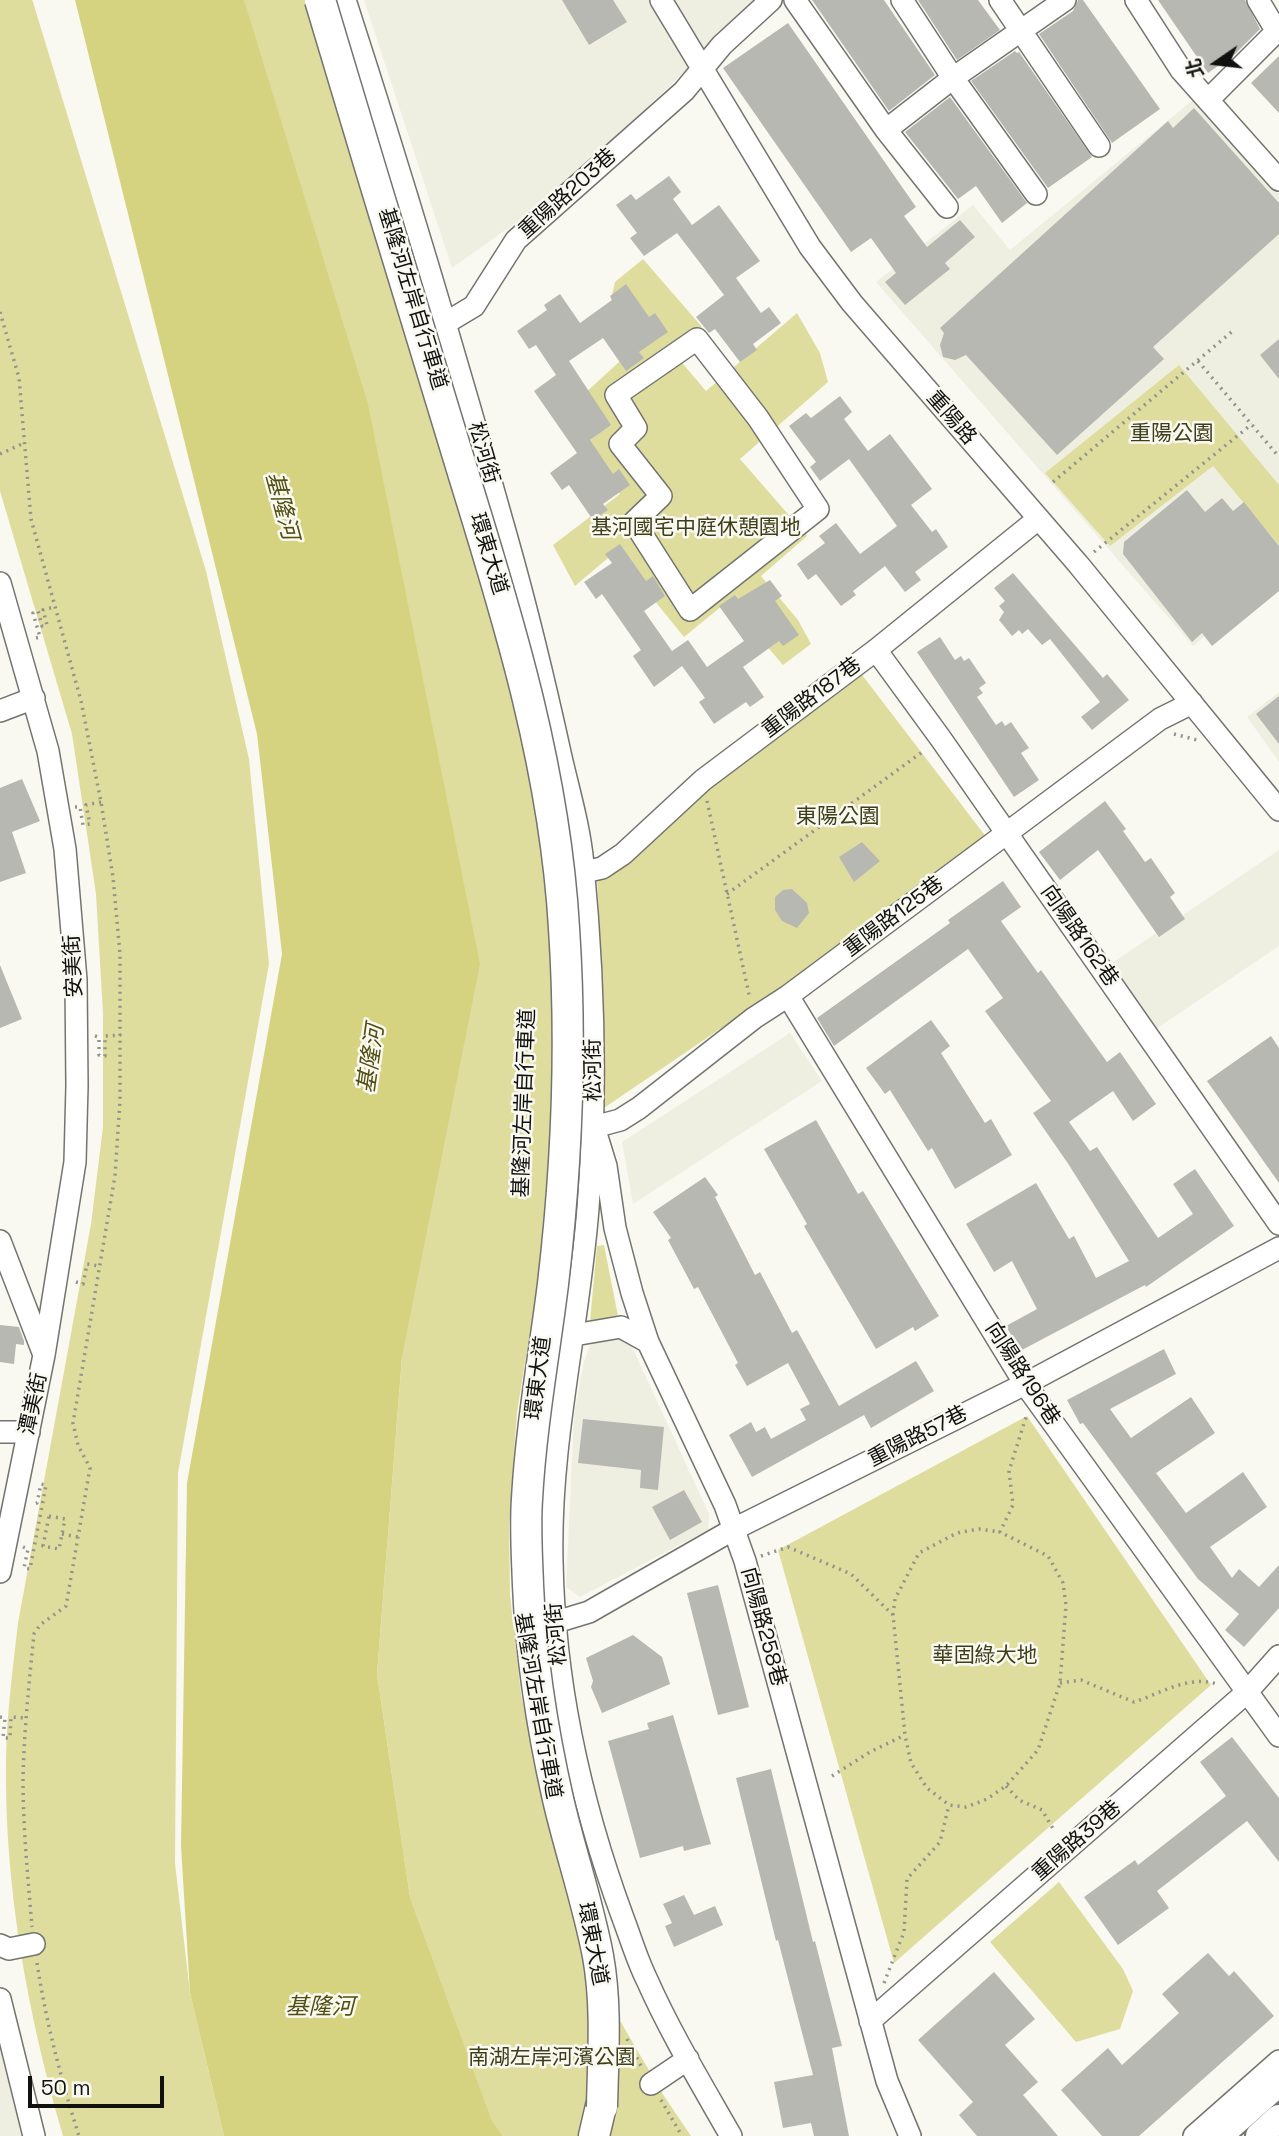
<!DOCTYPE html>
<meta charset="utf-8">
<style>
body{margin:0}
#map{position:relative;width:1279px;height:2136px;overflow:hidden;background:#f9f9f2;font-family:"Space Grotesk","Noto Sans TC",sans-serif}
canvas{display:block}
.north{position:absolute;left:1181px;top:28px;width:70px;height:70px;-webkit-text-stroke:5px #f9f9f2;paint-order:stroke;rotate:256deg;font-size:19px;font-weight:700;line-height:28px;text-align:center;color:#11110f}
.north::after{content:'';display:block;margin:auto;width:24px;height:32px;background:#11110f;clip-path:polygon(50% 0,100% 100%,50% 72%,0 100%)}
.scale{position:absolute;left:28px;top:2076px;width:136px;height:32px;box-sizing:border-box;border:4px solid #11110f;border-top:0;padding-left:9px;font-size:21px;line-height:24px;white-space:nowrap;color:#11110f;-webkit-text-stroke:5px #f9f9f2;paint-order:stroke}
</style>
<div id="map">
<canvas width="1279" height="2136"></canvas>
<div class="north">北</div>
<div class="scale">50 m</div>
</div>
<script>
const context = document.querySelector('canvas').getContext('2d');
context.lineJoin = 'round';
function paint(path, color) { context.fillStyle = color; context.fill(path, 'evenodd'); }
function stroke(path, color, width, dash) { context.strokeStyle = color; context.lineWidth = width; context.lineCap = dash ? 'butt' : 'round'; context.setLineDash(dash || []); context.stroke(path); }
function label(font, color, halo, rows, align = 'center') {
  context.font = font + ' "Space Grotesk","Noto Sans TC",sans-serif'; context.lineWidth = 5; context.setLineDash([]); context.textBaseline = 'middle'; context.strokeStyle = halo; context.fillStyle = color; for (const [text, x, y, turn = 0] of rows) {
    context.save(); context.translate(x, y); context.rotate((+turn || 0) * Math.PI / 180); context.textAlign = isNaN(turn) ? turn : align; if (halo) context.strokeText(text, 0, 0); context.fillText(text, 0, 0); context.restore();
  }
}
paint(new Path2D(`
 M364 0H754L678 78 555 195 452 268Z
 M1199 95 1279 193V574L1193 646 876 282 973 205 1010 250Z
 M1279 692V762L1247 717Z
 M1279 850V946L1156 1029 1112 963Z
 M790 1033 822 1081 633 1204 622 1142Z
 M595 1333 628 1338 709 1514 708 1530 580 1597 566 1587 574 1415 584 1361Z
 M0 2035 27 2136H0Z`), '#efefe1');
paint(new Path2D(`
 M0 0H32L33 2 206 571 249 759 269 964 178 1473 175 1863 190 1993 224 2136H63C27 2012 4 1886 6 1757 7 1712 13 1667 18 1623L91 1224 103 1127V1014L96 894 72 734 0 491Z
 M244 0H318L538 761 559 1058 549 1215 517 1412 509 1525 510 1595 521 1694 555 1846 612 2007 664 2096 691 2136H503L492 2122 410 1897 377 1674 402 1357Z
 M643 259 702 327 672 351 706 391 797 313 820 353 828 382 740 459 807 536 761 576 798 620 811 644 783 665 728 601 684 637 615 552 575 586 553 545 620 494 583 446 606 427 582 396 644 339 611 299 615 282Z
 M1179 365 1279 485V545L1213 466 1110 546 1045 473Z
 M856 667 987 838 770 995 601 1110V951L597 878Z
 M604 1245 618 1316 590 1322 597 1246Z
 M1027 1416 1211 1685 894 1963 778 1550Z
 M1059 1882 1123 1969 1133 1991 1120 2029 1076 2042 990 1942Z`), '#dfdd9e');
paint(new Path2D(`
 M75 0H244L368 404 480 964 402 1357 377 1674 410 1897 492 2121 503 2136H224L190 1993 181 1846 187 1483 282 954 257 734Z`), '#d6d380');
paint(new Path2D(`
 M562 0H613L627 22 589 45Z
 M812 0H884L935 75 889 111Z
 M918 0H978L1000 30 957 60Z
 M1078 0H1083L1160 109 1112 143 1039 34 1073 11Z
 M1158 0H1245L1260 29 1235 54 1208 73Z
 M788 23 916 207 904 216 927 247 960 220 975 237 945 263 950 269 905 305 885 282 896 273 871 238 851 252 723 68Z
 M1015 51 1017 53 1019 52 1092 157 1048 188 971 81Z
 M1279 56V113L1251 83Z
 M950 97 1027 203 1002 223 976 186 958 199 905 132Z
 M1194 108 1279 203V234L1153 347 1164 359 1057 455 966 355 955 360 943 357 940 345 944 333 940 328 1168 121 1173 128Z
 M669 176 681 192 673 199 692 225 719 205 760 261 736 278 761 313 769 307 781 323 753 344 757 350 740 362 715 329 709 333 696 317 724 295 697 259 677 233 644 256 630 238 637 233 616 205 631 194 636 200Z
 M626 284 649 317 655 313 668 332 639 352 644 358 626 371 603 338 569 361 611 425 590 440 613 474 619 469 630 485 603 504 608 510 593 520 569 485 562 490 550 473 577 453 534 391 556 375 536 345 529 349 517 331 547 310 544 305 560 294 580 323 612 300 610 296Z
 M1279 339V379L1260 355Z
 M840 396 852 412 844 419 868 451 890 434 932 489 911 505 932 532 936 529 948 547 915 572 921 580 905 592 885 566 853 591 856 595 841 606 816 574 808 580 797 564 825 543 819 536 836 523 860 554 897 526 849 459 820 481 810 467 816 462 789 426 806 413 811 418Z
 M1187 490 1205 512 1222 498 1233 511 1244 502 1279 546V591L1212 646 1202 633 1192 642 1123 554 1124 542Z
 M620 544 646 581 653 576 665 596 644 611 672 651 688 640 707 667 744 641 719 606 735 595 738 599 770 580 782 596 775 601 799 635 783 646 779 641 743 667 764 697 750 707 746 702 714 724 699 702 705 698 682 666 654 687 633 656 641 650 602 594 596 599 584 582 612 563 605 554Z
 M1013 573 1103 678 1107 674 1129 700 1092 730 1081 717 1100 702 1050 639 1042 645 1028 629 1022 634 1019 630 1012 636 999 620 1004 612 999 606 1005 601 994 588Z
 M940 637 955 660 961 656 964 661 969 658 986 683 979 688 983 693 977 697 996 725 1002 721 1005 726 1011 722 1029 748 1021 753 1039 780 1014 797 917 652Z
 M1279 696V744L1256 714Z
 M22 779 40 821 12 832 26 873 0 882V788Z
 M1105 801 1126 829 1123 831 1145 862 1151 858 1175 893 1170 897 1185 919 1159 937 1098 850 1060 880 1039 852Z
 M862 842 880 861 854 882 839 857Z
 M1003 881 1021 907 1001 921 1038 973 1041 970 1107 1062 1120 1052 1156 1104 1133 1121 1113 1091 1069 1122 1090 1151 1097 1147 1158 1238 1193 1214 1173 1184 1195 1169 1234 1226 1146 1287 1145 1285 1020 1351 1006 1326 1037 1309 1012 1261 994 1272 966 1224 1036 1183 1069 1239 1074 1236 1096 1278 1129 1261 1069 1165 1033 1113 1051 1101 985 1011 1003 998 968 949 834 1046 817 1018 950 923 948 920Z
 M792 889 807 903 809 913 797 928 782 921 775 910V897L783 890Z
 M0 965 22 1019 0 1028Z
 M931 1020 950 1046 941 1053 985 1123 991 1119 1012 1155 955 1189 932 1148 928 1151 890 1090 885 1094 866 1068Z
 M1271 1036 1279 1048V1183L1207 1081Z
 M816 1120 858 1194 863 1191 939 1316 915 1331 913 1327 876 1349 804 1226 807 1224 764 1149Z
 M705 1177 718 1195 715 1197 755 1275 760 1272 792 1333 797 1330 839 1406 916 1361 934 1391 871 1428 864 1415 752 1477 729 1435 751 1422 756 1432 765 1427 771 1439 806 1420 800 1409 810 1404 788 1363 747 1386 735 1365 738 1363 698 1287 694 1289 668 1240 671 1238 653 1212Z
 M0 1325 19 1327 24 1341V1345L16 1344 14 1364 0 1362Z
 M1164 1349 1176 1374 1110 1409 1131 1438 1191 1397 1215 1433 1156 1473 1186 1513 1243 1472 1267 1507 1210 1547 1232 1578 1239 1569 1259 1587 1279 1565V1608L1244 1647 1225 1630 1239 1614 1198 1579 1083 1423 1080 1424 1067 1400Z
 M583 1419 664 1427 658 1490 640 1488 641 1470 578 1463Z
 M684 1490 702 1522 670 1540 652 1507Z
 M718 1585 749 1707 718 1715 687 1593Z
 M633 1635 662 1657 670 1684 602 1713 591 1687 593 1681 586 1658Z
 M673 1715 711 1844 684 1851 683 1846 640 1858 608 1741 649 1729 647 1723Z
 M1232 1737 1279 1798V1862L1247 1821 1157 1891 1169 1908 1118 1945 1084 1897 1135 1860 1138 1865 1226 1796 1200 1762Z
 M771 1769 813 1942 815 1941 842 2046 832 2048 849 2136H814L811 2123 783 2128 774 2082 813 2075 778 1940 776 1941 736 1778Z
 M684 1895 694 1915 715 1906 723 1925 674 1947 665 1926 672 1923 663 1904Z
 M1208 1953 1229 1976 1234 1971 1274 2016 1139 2136H1102L1061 2090 1108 2048 1122 2065 1179 2013 1162 1994Z
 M994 1972 1035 2019 1005 2045 1038 2082 1023 2095 1058 2136H977L959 2115 973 2102 918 2040Z`), '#b8b8b2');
const minor = new Path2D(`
 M345 0C403 179 457 360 508 542 528 613 545 684 561 757 569 792 580 829 583 865 594 980 597 1094 588 1208 579 1326 549 1442 552 1561 554 1683 581 1804 623 1918 631 1939 637 1960 647 1980 671 2034 702 2085 731 2136
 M661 0 810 247 852 303 1078 564 1279 810
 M795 0 886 130 947 207
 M902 0 953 78 1036 194
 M1000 0 1099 146
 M1136 0 1181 70 1279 180
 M1258 0 1276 30
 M1208 100 1279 29
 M886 130 953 78 1065 0
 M444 324 474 306 516 240 684 91 722 45 771 0
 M697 339 758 418 818 509 690 610 634 522 661 496 620 444 636 428 616 395Z
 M0 583 48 751 65 849 76 980 77 1086 75 1162 44 1355
 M876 650 941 739 1279 1224
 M0 711 34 698
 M584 872 602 868 623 854 703 780 876 650 1038 519
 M788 996 1025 1384 1279 1736
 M0 1241 44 1355 0 1572
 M574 1335 621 1327 648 1342
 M0 1432H29
 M556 1622 589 1612 734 1529 1025 1384 1279 1248
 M0 1945 9 1949 34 1944
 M0 1999 34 2136
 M870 2021 1246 1693 1279 1656
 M651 2084 688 2059
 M910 2136 887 2081 745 1561 725 1505 648 1342 632 1293 615 1228 606 1166 594 1127 620 1120 639 1108 754 1018 788 996 1160 719 1192 703
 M1194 2136 1279 2061`);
const major = new Path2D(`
 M1219 2136 1279 2083
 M1259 2136 1279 2118`);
const highway = new Path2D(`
 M594 2136 601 2106`);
stroke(minor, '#74746f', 24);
stroke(major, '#74746f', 30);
stroke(highway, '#74746f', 33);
stroke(new Path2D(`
 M0 312 19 378 31 519 81 701 101 802 113 877 120 954V1100L115 1176 73 1423 78 1445 90 1468 66 1606 40 1625 34 1634C29 1683 24 1731 23 1780 23 1829 28 1878 32 1927
 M1198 361 1279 457
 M0 454 24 443
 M1053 482 1235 329
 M1094 552 1252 424
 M36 638 40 637 33 613 38 611 42 626 47 625 43 610 54 607
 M1174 734 1197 740
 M707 801 750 999
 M75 807H80L83 825 90 824 86 805 101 802
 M727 894 925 750
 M95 1036 99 1037V1055L105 1056V1036L121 1035
 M76 1282 83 1284 87 1264 100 1266
 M49 1516 65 1519 59 1549 43 1546Z
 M62 1534 78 1537
 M23 1547 28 1549 24 1568 30 1569 46 1485 41 1484 37 1503H32
 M761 1556 788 1547 851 1574 893 1615 905 1735 911 1763 927 1788 949 1805 966 1807 987 1799 1006 1786 1038 1750 1060 1683 1066 1605 1063 1583 1048 1556 1000 1532 1013 1505 1009 1471 1026 1417
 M893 1615 895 1599 919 1553 957 1533 979 1529 1000 1532
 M1060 1683 1081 1680 1134 1702C1162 1693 1188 1675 1217 1684
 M0 1717 5 1718 3 1738H10L11 1717 26 1718
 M832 1776 870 1752 905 1735
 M1006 1786 1019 1800 1042 1810 1055 1832
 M37 1963C46 2022 61 2079 79 2136
 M884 1983 904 1932 907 1879 940 1842 949 1805
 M627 2039 641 2066
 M661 2100 682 2136`), '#93938e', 3.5, [2, 5]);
stroke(minor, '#fff', 21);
stroke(major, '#fff', 26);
stroke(highway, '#fff', 30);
const highwayBridge = new Path2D(`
 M320 0C367 159 416 317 464 476 510 624 555 772 564 928 572 1048 567 1165 553 1284 544 1356 531 1427 527 1499 525 1527 527 1557 528 1585 531 1658 542 1728 558 1799 570 1851 588 1903 598 1956 607 2006 603 2057 602 2107`);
stroke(highwayBridge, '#74746f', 33, []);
stroke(highwayBridge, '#fff', 30);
label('21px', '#11110f', '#f9f9f2', [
 ["重陽路203巷",568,194,-42],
 ["基隆河左岸自行車道",412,299,73],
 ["重陽路",951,418,49],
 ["松河街",483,453,74],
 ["環東大道",488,554,73],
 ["重陽路187巷",812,698,-37],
 ["重陽路125巷",894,917,-37],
 ["向陽路162巷",1079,936,55],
 ["安美街",74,966,-93],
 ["松河街",594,1070,-91],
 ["基隆河左岸自行車道",525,1103,-88],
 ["向陽路196巷",1022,1374,57],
 ["環東大道",539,1378,-83],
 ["潭美街",34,1404,-78],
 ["重陽路57巷",918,1437,-27],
 ["向陽路258巷",763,1627,75],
 ["松河街",557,1634,-95],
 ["基隆河左岸自行車道",537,1706,80],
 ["重陽路39巷",1077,1841,-41],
 ["環東大道",592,1944,79]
]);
label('21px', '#3f3e1a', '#f9f9f2', [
 ["重陽公園",1172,434],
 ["基河國宅中庭休憩園地",696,528],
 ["東陽公園",838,817],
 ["華固綠大地",985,1656],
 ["南湖左岸河濱公園",552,2058]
]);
label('italic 23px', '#534f11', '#f9f9f2', [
 ["基隆河",281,506,75],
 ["基隆河",372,1059,-82],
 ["基隆河",320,2008]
]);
</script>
